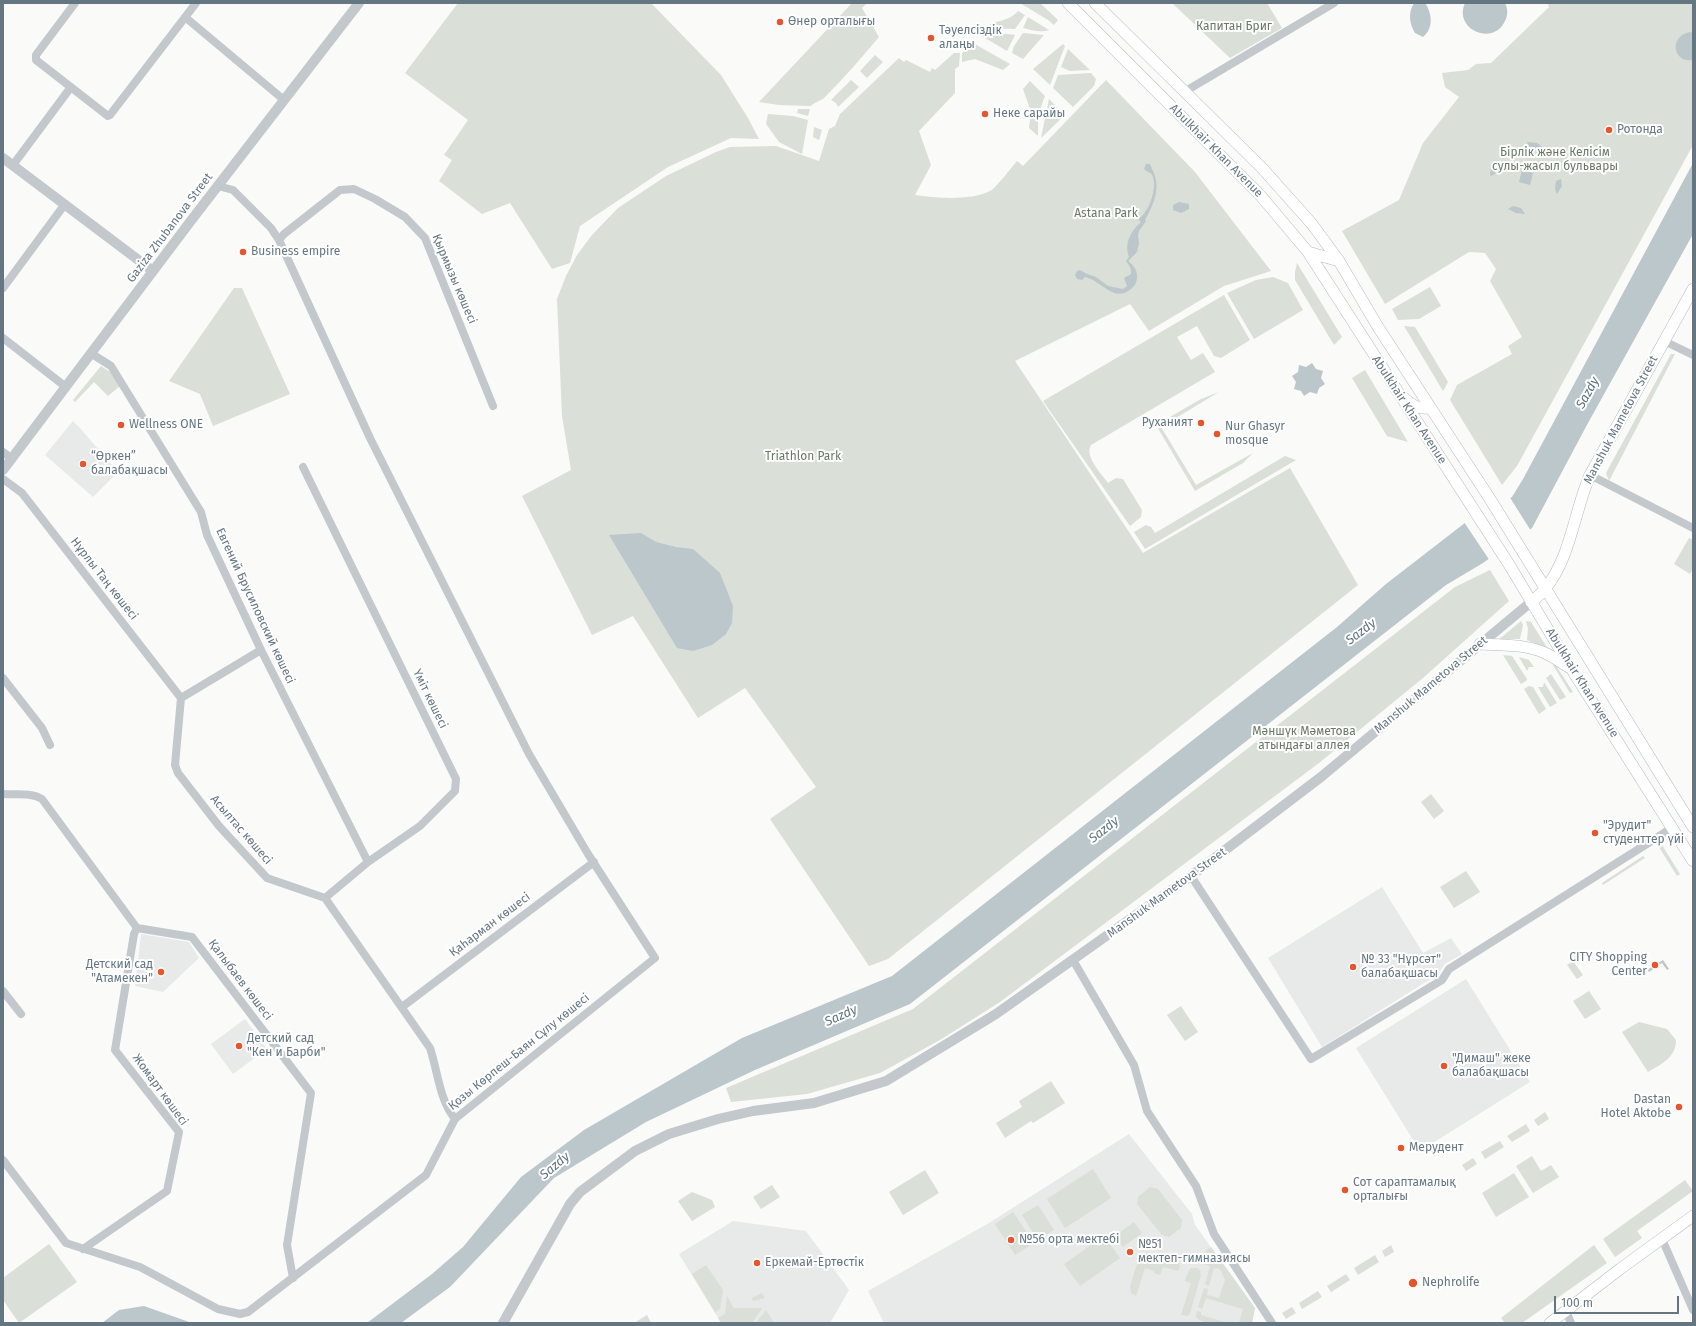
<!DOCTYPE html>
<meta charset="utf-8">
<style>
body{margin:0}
#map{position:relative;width:1696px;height:1326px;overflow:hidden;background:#fafaf8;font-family:"Fira Sans",sans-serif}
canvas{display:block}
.frame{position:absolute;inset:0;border:4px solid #657683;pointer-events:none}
.scale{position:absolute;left:1554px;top:1296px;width:125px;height:18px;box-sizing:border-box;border:2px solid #657683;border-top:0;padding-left:5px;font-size:12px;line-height:14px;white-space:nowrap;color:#657683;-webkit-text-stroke:3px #fff;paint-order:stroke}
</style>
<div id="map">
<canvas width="1696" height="1326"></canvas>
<div class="frame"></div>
<div class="scale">100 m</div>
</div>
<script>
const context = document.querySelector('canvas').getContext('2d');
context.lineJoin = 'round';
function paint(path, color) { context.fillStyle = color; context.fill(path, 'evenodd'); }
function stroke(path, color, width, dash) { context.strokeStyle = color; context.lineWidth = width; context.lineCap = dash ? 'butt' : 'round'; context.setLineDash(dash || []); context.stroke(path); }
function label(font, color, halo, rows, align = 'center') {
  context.font = font + ' "Fira Sans",sans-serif'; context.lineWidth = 4; context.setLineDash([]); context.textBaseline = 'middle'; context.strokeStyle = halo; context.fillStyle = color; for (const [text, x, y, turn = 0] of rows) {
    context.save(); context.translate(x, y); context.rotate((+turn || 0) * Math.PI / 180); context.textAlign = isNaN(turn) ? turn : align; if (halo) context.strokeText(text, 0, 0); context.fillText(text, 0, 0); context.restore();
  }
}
paint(new Path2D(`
 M73 421 80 428 118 472 93 497 45 455Z
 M1382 887 1423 953 1451 938 1462 954 1445 964 1437 975 1322 1047 1268 958Z
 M141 934 189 942 199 958 163 992 135 986Z
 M1466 979 1530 1082 1420 1151 1356 1048Z
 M245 1019 267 1049 233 1074 211 1044Z
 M1129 1134 1192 1214 1195 1225 1255 1308 1252 1323H884L868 1291 989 1223Z
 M733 1221 806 1231 849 1290 830 1323H721L679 1254Z`), '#e8e9e9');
paint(new Path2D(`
 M458 3H651L721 75 748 118 759 139 731 138 668 167 580 226 570 263 552 269 510 203 482 214 439 181 452 160 444 155 468 120 405 73Z
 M852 3H867L862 8 879 37C862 57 845 77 826 96 822 101 816 101 811 106L779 105 759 102Z
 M1020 3H1040L1058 20 1054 25 1048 20Z
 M1172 3H1267L1282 28 1230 58Z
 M1547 3H1693V145L1517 466 1502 485 1450 400 1457 385 1512 354 1508 346 1522 337 1490 281 1496 269 1485 253 1469 252 1385 304 1342 231 1399 200 1423 143 1459 97 1445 87 1442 73 1468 70 1476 64 1491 63 1549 7Z
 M1018 11 1025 15 1015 29 986 28C994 19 1008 23 1018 11Z
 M1028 17 1049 30C1041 33 1031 30 1023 28Z
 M983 31 1015 35 1007 51 980 35Z
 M1023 33 1044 35 1023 59 1012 53 1014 46Z
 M973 43 1010 64 1003 70 975 59 962 62V53Z
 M1063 44 1065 46 1050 85 1033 69Z
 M1068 49 1090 70 1070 71 1061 67Z
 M954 53H960L959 66 955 69V93L919 131 931 165 915 195C935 198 971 201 990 191 996 188 1011 168 1017 161L1023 166 1106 80 1195 172 1271 271 1224 286 1149 331 1130 304 1015 361 1143 553 1290 468 1358 585 888 959 869 966 770 819 816 787 745 688 698 718 633 616 592 635 522 496 571 470 562 416 557 299 566 276 577 255 592 235 618 208 666 176 716 152 730 147 776 146 819 161 829 129 835 126 840 114 899 58 904 62 906 60 930 72 932 68 935 70Z
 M875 55 883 62 867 78 860 71Z
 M1091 73 1096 79 1094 86 1073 107 1053 88 1058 75Z
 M851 80 859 87 838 107 836 103 831 100Z
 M1030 81 1045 96 1038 115V136L1029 128 1031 112 1023 89Z
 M1049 99 1065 115 1041 138Z
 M798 109H810L808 116 797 113Z
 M768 114 793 116 808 120 802 154 779 142 766 124Z
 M814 127 822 130 819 140 813 137Z
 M1297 263 1342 337 1334 345 1295 280V272Z
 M1273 277 1288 283 1303 310 1254 339 1227 293 1256 280Z
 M1430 287 1441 306 1419 319 1398 320 1392 309Z
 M234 288H242L290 394 213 426 200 394 169 381Z
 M1224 295 1250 340 1221 358 1214 356 1197 326 1177 337 1191 360 1203 353 1215 372 1091 445C1084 456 1101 473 1108 483L1116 478 1123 479 1142 510 1141 517 1130 526 1043 401Z
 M1404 326 1415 327 1448 382 1443 391Z
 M1671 354H1675L1609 481 1606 473Z
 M101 366 113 374 120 386 108 396 94 382 75 402 73 400Z
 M1365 370 1408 442 1387 436 1352 378Z
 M1219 392 1161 427 1196 485 1253 453 1243 463 1195 491 1156 425 1201 399Z
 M1285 456 1296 460 1145 549 1134 532 1146 525 1151 527 1155 533Z
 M1689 538 1693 540V569L1690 574 1674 564Z
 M1490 570 1509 601 1423 678 1319 763 1000 1002 940 1040 880 1073 807 1094 731 1102 726 1088 913 1009 1455 587Z
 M1521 621 1523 625 1520 639H1506L1497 641Z
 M1526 621 1531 622 1548 649 1527 640 1528 629Z
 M1503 655 1512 656 1527 679 1526 681 1521 684Z
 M1519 657 1529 660 1534 667H1529L1527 671Z
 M1555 664 1573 692 1570 693 1553 665Z
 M1551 674 1566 697 1560 700 1546 678Z
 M1544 682 1557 703 1550 707 1538 687H1543Z
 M1529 686 1533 687 1546 709 1539 714 1524 689Z
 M1431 794 1444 811 1434 819 1421 802Z
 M1662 845 1680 874 1677 876 1659 847Z
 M1643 856 1645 858 1603 885 1602 883Z
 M1466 871 1480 892 1454 908 1440 887Z
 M1573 961 1583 975 1577 979 1567 965Z
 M1589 991 1601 1009 1585 1019 1573 1001Z
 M1181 1006 1198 1032 1185 1041 1167 1015Z
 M1639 1022 1667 1029 1676 1040C1676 1058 1661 1064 1648 1072L1622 1032Z
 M1051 1081 1065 1103 1033 1123 1031 1121 1005 1138 996 1123 1022 1107 1019 1101Z
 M1545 1112 1549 1119 1538 1126 1534 1120Z
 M1526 1124 1530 1131 1512 1142 1507 1136Z
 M1500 1141 1504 1147 1485 1159 1481 1152Z
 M1532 1156 1541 1171 1551 1165 1559 1177 1533 1193 1516 1166Z
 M1473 1158 1477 1164 1466 1171 1462 1165Z
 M1093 1169 1111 1198 1065 1228 1047 1199Z
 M925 1170 939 1193 903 1215 889 1192Z
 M1514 1173 1529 1197 1496 1217 1482 1193Z
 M1685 1180 1693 1191 1637 1231 1642 1238 1615 1257 1603 1239Z
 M772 1185 780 1197 761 1209 753 1197Z
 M1150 1187 1158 1189 1182 1220 1181 1228 1169 1237 1162 1235 1137 1204 1138 1197Z
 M692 1192 712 1200 715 1207 692 1221 678 1201Z
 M1038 1205 1054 1230 1038 1240 1022 1215Z
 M1013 1212 1034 1243 1015 1255 995 1224Z
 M1134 1222 1142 1233 1123 1247 1115 1236Z
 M1104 1236 1120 1258 1080 1286 1064 1264Z
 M49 1244 77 1282 19 1323 3 1300V1278Z
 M1391 1245 1394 1252 1385 1257 1382 1251Z
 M1594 1245 1607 1263 1522 1323H1505L1501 1318Z
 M1211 1247 1255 1308 1252 1323H1239L1243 1309 1206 1298 1202 1309 1198 1307 1204 1288 1208 1289 1207 1295 1219 1298 1225 1280 1220 1269 1214 1268 1209 1286 1205 1284 1210 1266 1185 1258 1186 1254 1203 1260 1206 1251Z
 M1147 1252 1178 1262 1180 1266 1178 1271 1163 1267 1160 1275 1154 1273V1271L1145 1268 1136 1296 1131 1293 1130 1287C1133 1278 1138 1254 1147 1252Z
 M1375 1255 1379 1262 1358 1275 1354 1268Z
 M706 1265 723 1290 720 1309 715 1312 692 1274Z
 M1191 1268H1197L1200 1270 1201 1275 1190 1313 1188 1316 1181 1315 1191 1283 1185 1281 1189 1270Z
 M1346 1274 1350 1280 1331 1292 1327 1286Z
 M1318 1291 1322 1297 1302 1309 1299 1303Z
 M762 1293 765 1298 753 1301 752 1298Z
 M727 1296 734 1308H762L752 1323H721L718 1318 725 1314Z
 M1292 1307 1296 1313 1286 1319 1282 1313Z
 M766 1310 774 1323H756Z
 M1197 1311 1201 1312V1315L1228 1323C1218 1323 1202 1325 1196 1317Z
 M647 1315 651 1323H634Z`), '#dadfd7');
paint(new Path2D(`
 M1414 3H1425C1432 13 1434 28 1423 37L1415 33C1409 23 1408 13 1414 3Z
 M1465 3H1505C1508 9 1508 15 1505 21 1493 47 1453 29 1465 3Z
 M1690 32 1693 33V60C1672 63 1669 36 1690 32Z
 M1527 142 1537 143 1542 147 1537 150 1533 147H1529Z
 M1495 160 1497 165 1495 174 1490 176 1491 167Z
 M1693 163V234L1588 423 1532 528 1483 563 1446 585 910 1004 755 1070 646 1122 554 1178 450 1287 401 1323H367L432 1274 463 1247 521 1177 584 1130 742 1038 892 976 1337 627 1386 584 1470 519 1512 497 1523 479Z
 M1146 164H1149C1152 166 1151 168 1153 171 1161 188 1154 204 1145 220L1146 221 1139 231 1138 236 1139 243 1137 252 1128 261C1136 267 1140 275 1135 285 1116 307 1103 281 1085 277L1082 280 1077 279 1075 275 1077 271 1080 270 1087 274 1096 277 1108 286 1123 289 1127 286 1124 278 1131 274C1132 269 1129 265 1126 261L1129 257C1124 244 1130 232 1141 222L1138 219C1149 213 1157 189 1153 177 1152 172 1148 173 1144 169Z
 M1522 170 1533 173 1530 185 1519 182Z
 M1561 179 1562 186 1557 194 1555 189 1556 181Z
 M1179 202 1189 204V209L1181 213 1173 210V205Z
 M1513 206 1521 208 1525 214 1516 213 1508 209Z
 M1312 363 1316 369 1323 371 1321 378 1325 384 1319 388 1317 394 1310 392 1304 396 1301 391 1294 389 1296 382 1292 376 1298 372 1299 365 1306 367Z
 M641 533 656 542 676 547 693 549 720 573 733 606 732 623 726 634 712 645 693 651 677 648 609 535Z
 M1663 960 1669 969 1667 970 1662 963 1649 972 1647 970Z
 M144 1306 192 1323H102L119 1310Z`), '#bbc7cb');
paint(new Path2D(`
 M1509 496 1531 531 1490 561 1464 522 1469 517Z`), '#fafaf8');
const secondary = new Path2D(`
 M1068 3 1260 195 1308 252 1510 566 1574 673 1693 861
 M1095 3 1262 168 1312 224 1339 261 1378 327 1490 499 1693 827
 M1308 252 1339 261
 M1404 398C1412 406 1419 409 1430 408
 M1531 602C1536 598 1541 594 1545 589 1571 557 1574 512 1590 475L1693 289
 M1480 644C1502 645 1525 644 1545 653 1554 657 1563 664 1572 669
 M1550 1323 1620 1269 1693 1216`);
stroke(secondary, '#b3babf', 12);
stroke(new Path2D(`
 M75 3 36 55V60L108 116 110 115 196 3
 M185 17 284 100
 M1184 92 1334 3
 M13 165 71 87
 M279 240 284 234 340 190 354 189 375 199 405 217 425 238 493 406
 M3 288 65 204
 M3 338 66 387
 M1664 341 1693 355
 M92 354 111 366 201 512 207 535 261 650 368 862
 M3 452 12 459
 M303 467 456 779 455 791 420 826 368 862 325 898
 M1590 475 1693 528
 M3 479 22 493 181 698
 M3 678 42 728 50 745
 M181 698 175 765 178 773 219 826 267 878 325 898 430 1048C438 1072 439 1099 455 1119
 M181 698 261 650
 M3 794C15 795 31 792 42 799L137 928 192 937 311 1093 287 1245 293 1278
 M1191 876 1311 1059 1442 980 1449 969 1672 828
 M1073 960 1134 1065 1147 1111 1196 1186 1214 1234 1272 1323
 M3 991 21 1014
 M402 1007 594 862
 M3 1160 66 1243 140 1267 218 1309 240 1314 248 1312 426 1175 455 1119 655 958 588 854 529 754 370 438 279 240 271 228 233 190 218 186
 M1662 1239 1693 1310
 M83 1249 167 1191 179 1132 115 1050 134 934 137 928
 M1566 1311 1571 1323`), '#c3c8cc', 8);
stroke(new Path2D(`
 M3 158 153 271
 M3 470 193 218 359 3
 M503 1323 570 1204 580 1192 635 1151 669 1134 718 1119 753 1111 814 1103 886 1081 996 1014 1191 876 1321 777 1531 602`), '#c3c8cc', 10);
stroke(secondary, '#fff', 11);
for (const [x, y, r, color] of [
 [780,22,4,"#e4572e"],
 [931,38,4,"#e4572e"],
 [985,114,4,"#e4572e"],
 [1609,130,4,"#e4572e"],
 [243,252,4,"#e4572e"],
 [1201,423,4,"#e4572e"],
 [121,425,4,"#e4572e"],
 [1217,434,4,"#e4572e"],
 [83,464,4,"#e4572e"],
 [1595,833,4,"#e4572e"],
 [1655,965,4,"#e4572e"],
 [1353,967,4,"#e4572e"],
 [161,972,4,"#e4572e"],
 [239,1046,4,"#e4572e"],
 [1444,1066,4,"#e4572e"],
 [1679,1107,4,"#e4572e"],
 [1401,1148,4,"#e4572e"],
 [1345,1190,4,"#e4572e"],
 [1011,1240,4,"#e4572e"],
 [1130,1252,4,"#e4572e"],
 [757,1263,4,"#e4572e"],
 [1413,1283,5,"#e4572e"]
]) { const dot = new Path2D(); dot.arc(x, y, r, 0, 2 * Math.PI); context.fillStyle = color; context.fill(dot); stroke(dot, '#fff', 1.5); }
label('12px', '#657683', '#fff', [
 ["Өнер орталығы",788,22],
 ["Тәуелсіздік",939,31],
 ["алаңы",939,45],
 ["Неке сарайы",993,114],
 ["Ротонда",1617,130],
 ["Business empire",251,252],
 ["Руханият",1193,423,"right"],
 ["Wellness ONE",129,425],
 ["Nur Ghasyr",1225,427],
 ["mosque",1225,441],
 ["“Өркен”",91,457],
 ["балабақшасы",91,471],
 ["\"Эрудит\"",1603,826],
 ["студенттер үйі",1603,840],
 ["CITY Shopping",1647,958,"right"],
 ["Center",1647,972,"right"],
 ["№ 33 \"Нұрсәт\"",1361,960],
 ["балабақшасы",1361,974],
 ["Детский сад",153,965,"right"],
 ["\"Атамекен\"",153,979,"right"],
 ["Детский сад",247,1039],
 ["\"Кен и Барби\"",247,1053],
 ["\"Димаш\" жеке",1452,1059],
 ["балабақшасы",1452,1073],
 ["Dastan",1671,1100,"right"],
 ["Hotel Aktobe",1671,1114,"right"],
 ["Мерудент",1409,1148],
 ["Сот сараптамалық",1353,1183],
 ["орталығы",1353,1197],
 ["№56 орта мектебі",1019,1240],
 ["№51",1138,1245],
 ["мектеп-гимназиясы",1138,1259],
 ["Еркемай-Ертөстік",765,1263],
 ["Nephrolife",1422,1283]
], 'left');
label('12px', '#687a64', '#fff', [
 ["Капитан Бриг",1234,27],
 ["Бірлік және Келісім",1555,153],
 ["сулы-жасыл бульвары",1555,167],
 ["Astana Park",1106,214],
 ["Triathlon Park",803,457],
 ["Мәншүк Мәметова",1304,732],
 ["атындағы аллея",1304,746]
]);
label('12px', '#657683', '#fff', [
 ["Abulkhair Khan Avenue",1216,151,45],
 ["Gaziza Zhubanova Street",170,228,-53],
 ["Қырмызы көшесі",454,279,67],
 ["Abulkhair Khan Avenue",1409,410,57],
 ["Manshuk Mametova Street",1621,420,-62],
 ["Нұрлы Таң көшесі",104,579,52],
 ["Евгений Брусиловский көшесі",255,606,65],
 ["Abulkhair Khan Avenue",1582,683,58],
 ["Manshuk Mametova Street",1431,685,-40],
 ["Үміт көшесі",430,699,64],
 ["Асылтас көшесі",241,830,49],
 ["Manshuk Mametova Street",1167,893,-36],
 ["Қаһарман көшесі",490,925,-37],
 ["Қалыбаев көшесі",240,980,53],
 ["Қозы Көрпеш-Баян Сұлу көшесі",519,1052,-39],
 ["Жомарт көшесі",160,1090,54]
]);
label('italic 13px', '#60757c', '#fff', [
 ["Sazdy",1588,393,-61],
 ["Sazdy",1361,632,-37],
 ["Sazdy",1104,830,-38],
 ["Sazdy",841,1016,-24],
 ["Sazdy",555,1166,-40]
]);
</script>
